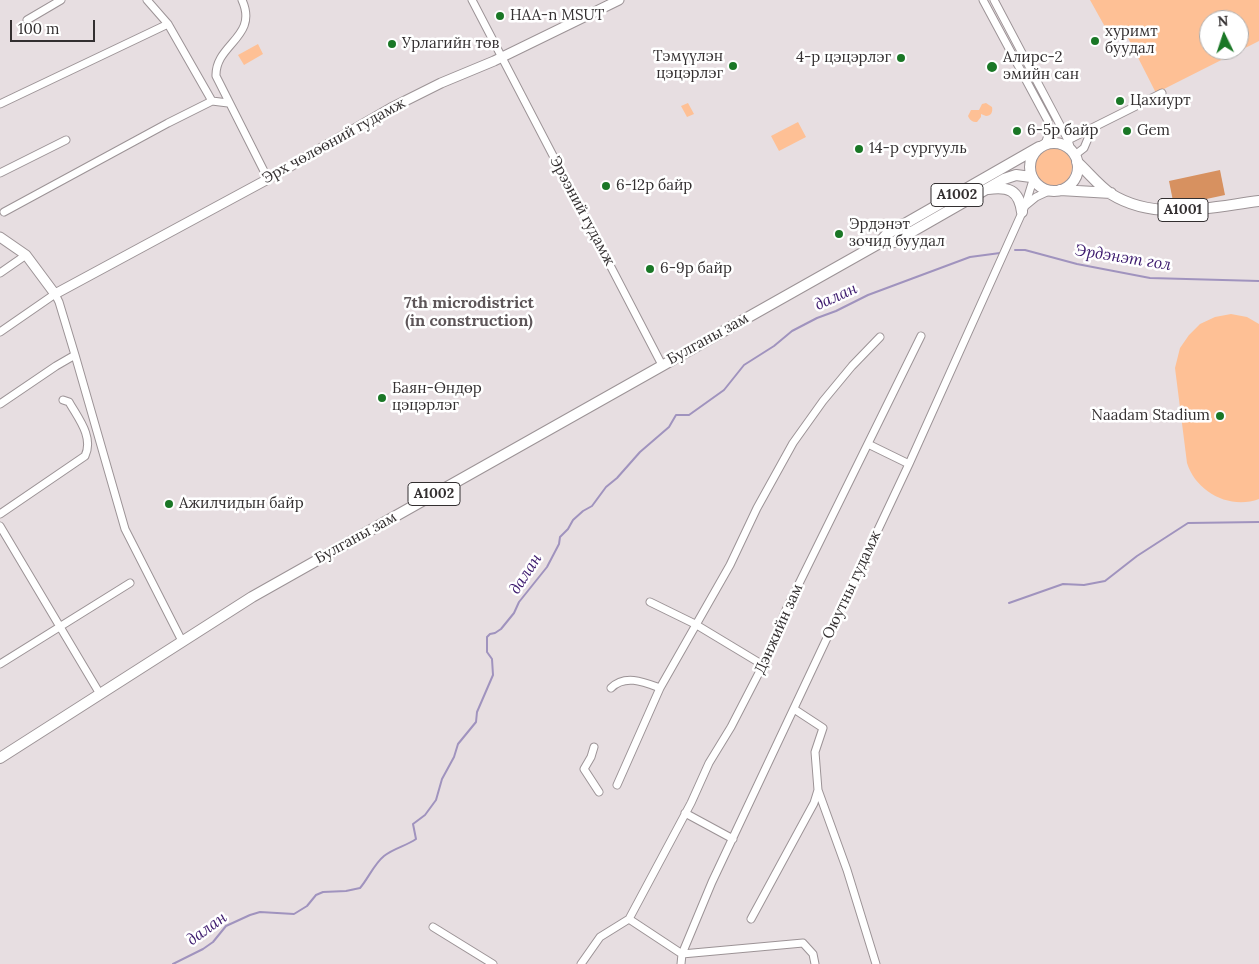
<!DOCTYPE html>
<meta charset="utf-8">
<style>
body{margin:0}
#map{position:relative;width:1259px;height:964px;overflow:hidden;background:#e7dee1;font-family:Lora,serif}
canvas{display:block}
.north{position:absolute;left:1199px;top:10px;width:50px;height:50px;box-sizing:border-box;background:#fff;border:1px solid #adacac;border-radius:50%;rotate:356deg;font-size:14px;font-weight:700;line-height:20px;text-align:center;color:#332f30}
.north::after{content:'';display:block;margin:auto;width:18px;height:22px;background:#1a7726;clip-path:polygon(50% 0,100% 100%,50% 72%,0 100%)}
.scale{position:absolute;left:10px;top:20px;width:85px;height:22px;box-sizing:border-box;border:2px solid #332f30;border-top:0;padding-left:6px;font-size:15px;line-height:18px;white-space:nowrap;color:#332f30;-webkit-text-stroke:4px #fff;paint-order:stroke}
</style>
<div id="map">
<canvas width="1259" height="964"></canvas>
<div class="north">N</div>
<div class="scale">100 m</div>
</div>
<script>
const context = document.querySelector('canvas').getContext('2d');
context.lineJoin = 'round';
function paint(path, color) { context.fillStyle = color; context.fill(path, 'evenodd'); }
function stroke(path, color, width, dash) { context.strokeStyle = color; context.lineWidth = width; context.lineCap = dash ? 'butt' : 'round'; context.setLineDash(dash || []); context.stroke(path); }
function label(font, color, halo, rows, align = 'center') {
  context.font = font + ' Lora,serif'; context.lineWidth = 5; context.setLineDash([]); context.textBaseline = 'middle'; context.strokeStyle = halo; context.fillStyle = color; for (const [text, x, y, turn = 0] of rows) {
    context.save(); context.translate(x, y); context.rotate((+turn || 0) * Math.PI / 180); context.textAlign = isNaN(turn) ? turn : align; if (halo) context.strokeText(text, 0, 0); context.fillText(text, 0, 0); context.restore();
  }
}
paint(new Path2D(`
 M1090 0H1259V41L1156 93 1126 34 1114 43ZM1209 20H1239V50H1209Z
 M258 44 263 54 244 65 238 55Z
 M688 103 694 114 687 117 681 106Z
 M986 103 992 107C993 112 991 116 986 116L981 114V117L977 122C972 122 970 120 968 116L971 110H979L982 104Z
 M798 122 806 137 779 151 771 136Z
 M1034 167a19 19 0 1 1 38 0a19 19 0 1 1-38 0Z
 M1231 314 1247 317 1259 324V499C1230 510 1196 492 1187 463L1175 368 1180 348 1189 335 1200 324 1215 317Z`), '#fec095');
paint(new Path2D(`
 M1220 170 1225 195 1174 206 1169 181Z`), '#d79160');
stroke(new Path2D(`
 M1015 250H1025L1077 264 1150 278 1259 281
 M1009 603 1063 584 1084 585 1105 581 1137 556 1188 523 1259 522
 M173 964 203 949 213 942 226 926 250 915 260 912 294 914 307 906 316 895 323 892 346 891 360 888C368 879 374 864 384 856 394 848 406 846 416 839L413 824 425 815 436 800 442 779 454 757 458 744 476 722 477 712 493 675 492 659 487 652V637L490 634 495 633 501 629 514 613 519 602 547 567 559 544 560 537 568 529 573 520 583 511 592 506 606 487 617 478 640 452 669 427 676 415H689L724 390 744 365 774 346 792 331 817 318 836 311 868 295 970 257 1000 253`), '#a093be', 2);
const minor = new Path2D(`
 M147 0 168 24 212 101
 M242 0C259 37 215 44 216 76L268 179
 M472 0 662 365
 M983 0 1048 121 1049 133 1045 144
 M994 0 1068 140 1071 150
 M27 20 61 0
 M0 104 168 24
 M1068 140 1162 93
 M1075 155 1084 148 1092 129
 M0 173 66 140
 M1025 206 1036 197 1049 191
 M4 212 168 123 212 101 228 103
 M0 273 26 255
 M0 332 55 294 59 302 75 355 56 366 0 404
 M75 355 125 529 182 641
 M868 444 909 464
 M0 514 85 456C94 437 78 418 69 402L63 400
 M0 526 100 694
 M650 602 695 624 763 665
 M0 664 130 583
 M611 688C625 674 644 682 660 688
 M794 709 823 728 815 752 818 790 847 870 876 964
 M594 747 591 757 584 769 599 792
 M617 785 660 688 730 565 757 508 793 443 823 401 852 366 880 337
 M685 813 733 839
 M629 919 691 803 709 763 731 727 763 665 785 612 921 336
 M751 919 814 803 818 790
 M433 927 493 964
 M581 964 600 937 629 919 682 954 803 943 813 954 815 964
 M681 964 682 954 712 882 909 464 1025 206 1033 180`);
const major = new Path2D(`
 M0 237 26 255 55 294 268 179 391 108 441 83 494 61 619 0`);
const highway = new Path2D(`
 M1030 167a24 24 0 1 1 48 0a24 24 0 1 1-48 0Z
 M1077 162C1088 172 1099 186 1111 194 1156 222 1211 207 1259 201
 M988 189C1008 186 1019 190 1022 212
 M1060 190 1111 193
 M878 244 894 242 1004 179 1016 175 1031 177
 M0 758 252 597 878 244 887 234 1039 147`);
stroke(minor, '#9c9396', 9);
stroke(major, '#9c9396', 11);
stroke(highway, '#9c9396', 12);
stroke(minor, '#fff', 7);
stroke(major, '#fff', 9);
stroke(highway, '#fff', 10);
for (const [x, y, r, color] of [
 [500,16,5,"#1a7726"],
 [1095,41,5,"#1a7726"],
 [392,44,5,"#1a7726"],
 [901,58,5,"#1a7726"],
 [733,66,5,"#1a7726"],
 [992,67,6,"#1a7726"],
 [1120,101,5,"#1a7726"],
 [1017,131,5,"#1a7726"],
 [1127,131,5,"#1a7726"],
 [859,149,5,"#1a7726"],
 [606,186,5,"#1a7726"],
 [839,234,5,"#1a7726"],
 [650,269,5,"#1a7726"],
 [382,398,5,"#1a7726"],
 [1220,416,5,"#1a7726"],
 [169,504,5,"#1a7726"]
]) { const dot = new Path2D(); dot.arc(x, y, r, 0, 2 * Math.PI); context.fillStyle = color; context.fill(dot); stroke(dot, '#fff', 2); }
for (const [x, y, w] of [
 [957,195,52],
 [1183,210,50],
 [434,494,52]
]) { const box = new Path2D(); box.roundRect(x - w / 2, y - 11.5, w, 23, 4); context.fillStyle = '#fff'; context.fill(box); stroke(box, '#332f30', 1); }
label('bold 14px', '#332f30', null, [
 ["A1002",957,195],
 ["A1001",1183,210],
 ["A1002",434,494]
]);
label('15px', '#332f30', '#fff', [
 ["HAA-n MSUT",510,16],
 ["хуримт",1105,32],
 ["буудал",1105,49],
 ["Урлагийн төв",402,44],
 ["Тэмүүлэн",723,57,"right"],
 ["цэцэрлэг",723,74,"right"],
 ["4-р цэцэрлэг",891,58,"right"],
 ["Aлирс-2",1003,58],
 ["эмийн сан",1003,75],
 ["Цахиурт",1130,101],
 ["6-5р байр",1027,131],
 ["Gem",1137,131],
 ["14-р сургууль",869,149],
 ["6-12р байр",616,186],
 ["Эрдэнэт",849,225],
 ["зочид буудал",849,242],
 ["6-9р байр",660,269],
 ["Баян-Өндөр",392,389],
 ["цэцэрлэг",392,406],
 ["Naadam Stadium",1210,416,"right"],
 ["Ажилчидын байр",179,504]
], 'left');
label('15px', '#332f30', '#fff', [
 ["Эрх чөлөөний гудамж",334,141,-29],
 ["Эрээний гудамж",582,211,62],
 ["Булганы зам",708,339,-29],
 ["Булганы зам",356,538,-29],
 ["Оюутны гудамж",852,585,-65],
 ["Дэнжийн зам",779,629,-66]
]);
label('italic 16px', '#3a176c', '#fff', [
 ["Эрдэнэт гол",1123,258,9],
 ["далан",836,297,-24],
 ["далан",526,574,-57],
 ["далан",207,929,-36]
]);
label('bold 16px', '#5d5558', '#fff', [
 ["7th microdistrict",469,303],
 ["(in construction)",469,321]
]);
</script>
